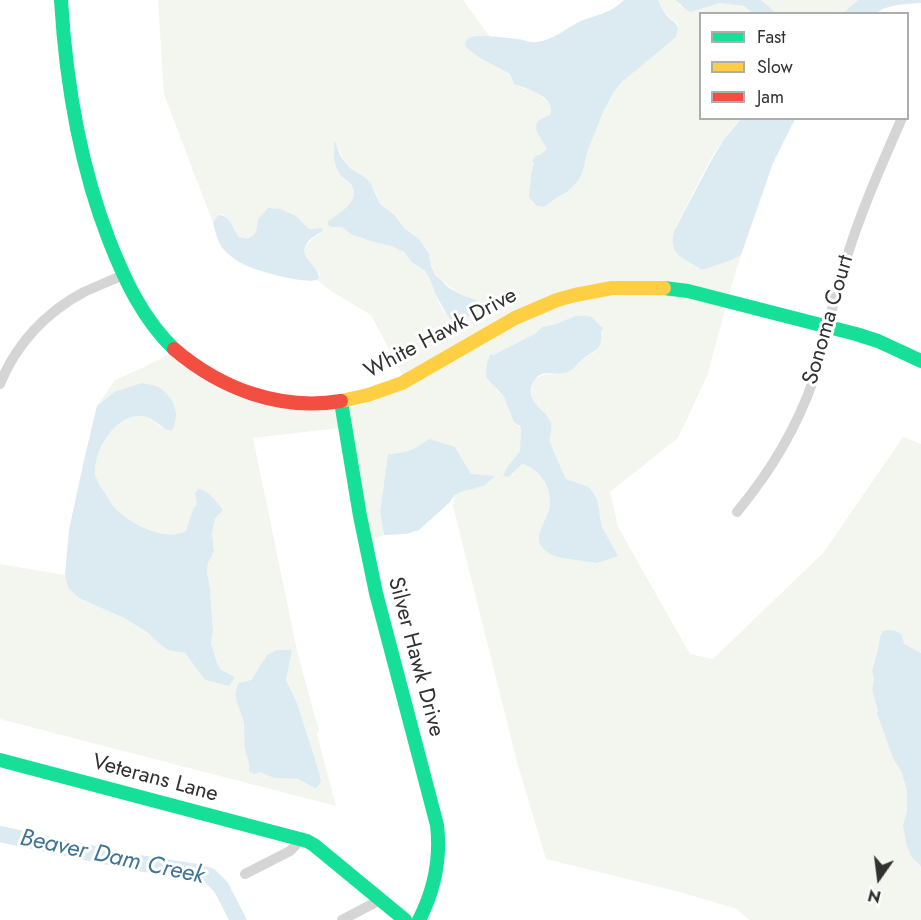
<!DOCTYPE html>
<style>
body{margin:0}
#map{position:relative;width:921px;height:920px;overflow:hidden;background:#fff;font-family:Jost,sans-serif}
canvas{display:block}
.legend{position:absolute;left:699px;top:12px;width:210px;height:108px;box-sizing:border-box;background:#fff;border:2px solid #adadad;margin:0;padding:8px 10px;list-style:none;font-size:18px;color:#313131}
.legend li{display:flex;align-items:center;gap:12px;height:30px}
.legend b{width:30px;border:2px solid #adadad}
.north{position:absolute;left:849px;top:848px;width:60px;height:60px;-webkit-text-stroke:4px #fff;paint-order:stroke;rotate:194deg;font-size:16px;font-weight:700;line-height:24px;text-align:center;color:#313131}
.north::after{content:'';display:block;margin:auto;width:21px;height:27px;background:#313131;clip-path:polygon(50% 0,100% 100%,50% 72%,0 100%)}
</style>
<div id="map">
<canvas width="921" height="920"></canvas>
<ul class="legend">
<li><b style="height:8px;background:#16e098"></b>Fast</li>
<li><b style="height:8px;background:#ffcf43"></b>Slow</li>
<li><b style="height:8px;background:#f24e42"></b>Jam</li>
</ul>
<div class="north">N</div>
</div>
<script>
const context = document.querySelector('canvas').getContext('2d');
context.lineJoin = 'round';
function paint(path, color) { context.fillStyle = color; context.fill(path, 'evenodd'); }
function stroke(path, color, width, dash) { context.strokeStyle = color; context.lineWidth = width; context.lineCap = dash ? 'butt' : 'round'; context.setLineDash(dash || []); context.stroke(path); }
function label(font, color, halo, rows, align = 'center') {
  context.font = font + ' Jost,sans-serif'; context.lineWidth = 6; context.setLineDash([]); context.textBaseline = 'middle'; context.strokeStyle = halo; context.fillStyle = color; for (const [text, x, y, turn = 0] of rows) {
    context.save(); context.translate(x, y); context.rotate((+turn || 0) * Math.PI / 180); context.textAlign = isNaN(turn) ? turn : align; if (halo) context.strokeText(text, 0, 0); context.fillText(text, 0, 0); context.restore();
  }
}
paint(new Path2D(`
 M158 0H463L490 37 479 36 480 58 510 74C511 77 512 81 514 83 519 89 530 89 537 92 539 94 541 97 544 99 551 103 553 106 550 115L541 119 536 128 540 138 547 146V149L540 155H537L531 174 530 186 537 206 541 207 547 206 556 198 562 195 578 181 582 174 588 150 604 110 615 90 623 81 660 49 673 40 678 26 677 23 663 12 658 0H675L679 5 691 12 720 3 745 6 753 13 700 14V118L741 119C715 142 694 194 676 226 671 237 673 248 682 257 685 261 697 266 702 270L729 261 741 255 729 294 678 283 643 281 602 283 403 375 371 315 331 291 317 280 320 274C317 269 314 267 310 263 297 250 309 240 321 233L319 228 309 229 296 216 272 208C268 212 261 217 258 223 257 226 258 229 256 232 243 253 232 226 225 216L222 214 218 215 213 223 164 94ZM335 142 345 162 350 168 366 178 375 191 380 204 394 213 405 229 419 239 429 254 431 266 435 275 441 281 464 296 479 309 460 322C457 320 451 319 448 316 437 307 435 286 428 275 422 266 411 260 404 253 395 242 374 243 361 238 355 235 345 228 341 227 336 226 333 228 328 225V221C337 215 357 203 354 189 352 184 348 183 345 179 340 172 338 152 335 142Z
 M761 0H858L842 14 776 13Z
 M631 293 679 295 726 306 708 374 678 438 610 492 618 527 690 654 713 659 824 552 903 437 921 444V653L903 644 902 635 880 637 879 645 873 664 872 670 874 679 872 690 893 758 902 773 907 792V811L905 817 917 864 921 867V920H749L737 909 680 892 546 859 517 762 453 506 455 495 464 491 484 486 471 474 455 447 417 449 404 452 388 454 380 512 384 535 371 539 349 413 351 408 376 400 528 318 558 306 592 297ZM575 316 595 320C602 330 605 345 593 353 590 355 587 356 585 358 578 362 575 369 567 372 554 377 536 369 532 387 528 401 542 407 548 418 555 429 550 430 550 440 550 446 563 472 566 479L589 487 597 499 602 527 618 556 597 563 554 556 539 536C543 523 552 509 550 494 548 485 533 461 521 465 517 466 514 472 512 476L508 466 520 451 522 432 504 397 496 390 487 364 493 355 536 333 542 327 556 324Z
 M170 354 193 372 333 410 336 411 339 428 253 438 297 651 319 731 317 734 336 806 0 719V564L65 575 68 588 79 598 124 618 147 632 161 645 168 650 185 653 205 680 229 686 234 677 221 670 217 663 211 643 213 631 210 588 207 571 208 563 214 551 212 534 215 519 223 510 195 494 197 504 193 509 186 531C165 542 130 524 115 508 111 504 108 498 105 493 101 487 96 480 95 473 94 460 101 445 109 434 116 425 127 416 139 416 152 415 154 424 163 428 166 429 169 429 172 430L114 392 97 406 115 380 142 368ZM292 651 286 680 297 703 320 775 321 778 315 788 298 779 274 778 260 772H257L250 768 247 758 243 720 236 690 240 683 248 681 252 679 267 655Z`), '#f2f6ee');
paint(new Path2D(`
 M624 0H658C660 5 662 10 666 15 674 24 681 21 676 37L623 81 615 90 604 110 588 150 582 174 578 181 567 192 556 198 549 204 544 207 537 206 529 197 531 174 534 163 532 161 537 155H540L547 149C544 141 528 126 541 119 544 117 547 116 550 115 557 96 526 89 514 84L510 74 480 58 467 48 465 43C468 39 467 38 472 37 481 34 508 38 518 39 524 40 531 43 537 42 554 40 564 29 579 22 597 14 608 15 624 0Z
 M675 0H761L776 13H753L744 6 720 3 691 12 688 11Z
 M858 0H921V3C906 4 889 4 876 13H843Z
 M741 119H795L773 163 741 255 729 261 702 270C685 258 668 257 674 231L711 161 724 139Z
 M335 141 340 155 345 162 350 168 366 178 371 184 380 204 394 214 405 229 419 239 429 254 431 266 435 275 449 288 464 296 476 300 480 305 479 309 460 322H453L447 315 436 295 429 277 425 271 412 262 404 252 392 246 370 241 351 234 342 227H331L328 225V221C337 215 359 202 353 188 351 182 344 179 340 174 333 164 333 152 335 141Z
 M268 208 280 209 296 216 309 229 322 228 323 230C318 235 311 237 307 243 297 258 318 264 319 277L317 280C304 284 256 271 243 264 237 261 232 257 227 253 218 245 216 234 213 223L218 215C231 215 232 229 239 237L246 239C257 237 257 228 258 219Z
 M575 316C580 316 588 315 593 318 597 322 598 325 602 327L603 329 601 331C603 351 595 349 583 359 577 364 573 371 565 373 558 375 549 372 542 374 536 376 532 383 531 388 529 403 543 408 549 419 555 429 549 432 550 441 551 447 563 472 566 479L589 487 597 499 602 527 618 556 597 563 562 558 554 556 547 552 542 547 539 542V536C541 527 546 519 549 510 554 491 541 469 523 464 516 467 514 474 508 477L503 476 508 466 520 451 521 432 520 426 514 422 504 397 486 377 487 364 490 354 493 355 536 333 542 327 556 324Z
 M142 383C147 384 155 385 160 388 174 398 181 415 172 430H167C158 425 151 415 139 416 115 416 94 450 95 473 96 480 101 487 105 493 108 498 111 504 115 508 130 524 165 542 186 531L193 509 197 504 195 494 198 489C208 489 216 502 223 510L215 519 212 534 214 551 208 563 207 571 210 588 213 631 211 643 217 663 221 670 235 677 229 686 205 680 185 653 168 650 161 645 147 632 124 618 79 598 68 588 65 575 69 530 84 460 97 406 114 392Z
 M429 439 455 447 471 474 495 476 484 486 464 491 455 495 449 503 419 530 406 534 384 535 380 512 388 454C408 452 413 451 429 439Z
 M889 630 896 631 902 635 904 644 921 653V867L911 856 906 843 903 825 907 811V792L902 773 893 758 877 713 878 710 872 690 874 679 872 670 879 645 880 637 883 631Z
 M277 650H289L292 651 286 680 297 703 320 775 321 782 317 787 315 788 298 779 274 778 260 772 254 774 249 771C250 763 246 756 245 748 244 739 245 729 243 719 240 707 231 695 239 683L248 681 252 679 267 655Z`), '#dceaf2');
stroke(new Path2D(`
 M0 834 132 862 197 872 210 876 221 887 238 920`), '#dceaf2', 16);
stroke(new Path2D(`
 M0 384C16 344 46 312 84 292 97 286 110 281 123 275
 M737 512C771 471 797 428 814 378 820 362 823 346 827 329 832 307 838 285 845 263 860 213 881 166 902 118
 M245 874 290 851 295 846 300 839
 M342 920 380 900`), '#d5d5d5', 10);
stroke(new Path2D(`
 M61 0C66 83 79 163 109 240 125 281 143 319 174 349
 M664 288 688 291 856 334 878 341 921 361
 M341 402 360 516 376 593 437 825C441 859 435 889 419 920
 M0 760 307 841 314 845 405 920`), '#16e098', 14);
stroke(new Path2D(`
 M341 401 368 395 402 383 515 318 557 300 575 295 612 288H664`), '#ffcf43', 14);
stroke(new Path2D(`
 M174 349C221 389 280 411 341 401`), '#f24e42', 14);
label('22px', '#313131', '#fff', [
 ["Sonoma Court",829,320,-74],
 ["White Hawk Drive",441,334,-28],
 ["Silver Hawk Drive",415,657,75],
 ["Veterans Lane",155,779,15]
]);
label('italic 24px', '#3f7494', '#fff', [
 ["Beaver Dam Creek",112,858,12]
]);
</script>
